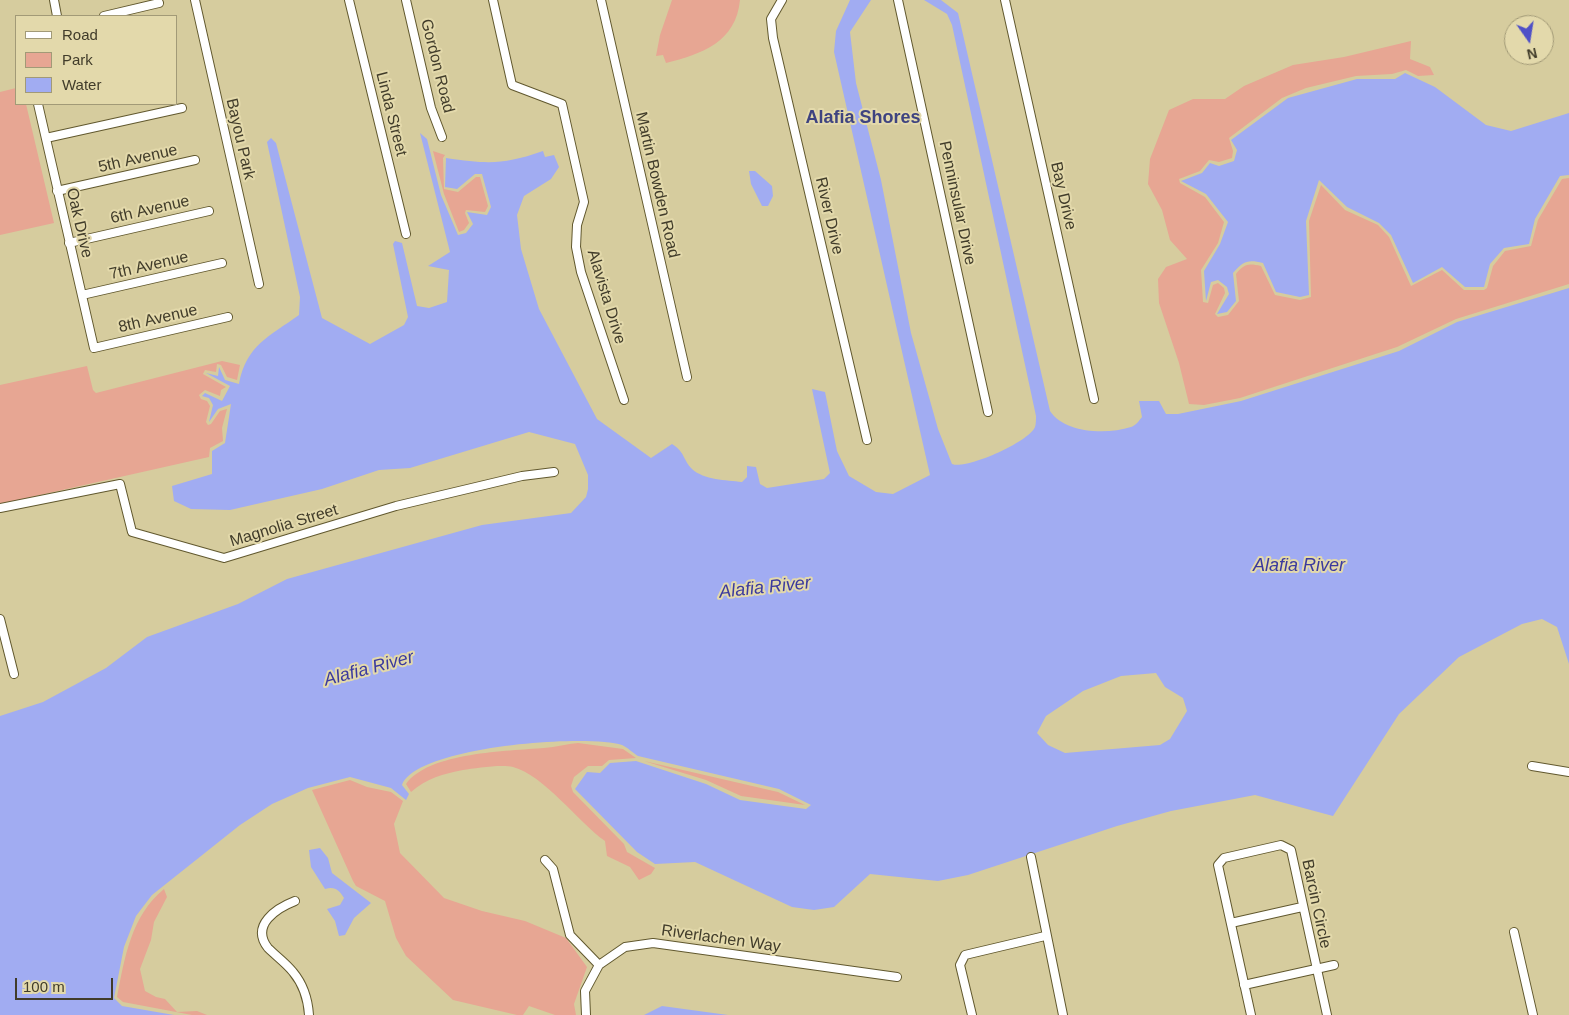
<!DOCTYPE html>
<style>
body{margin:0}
#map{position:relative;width:1569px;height:1015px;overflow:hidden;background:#d6cc9e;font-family:Arial,sans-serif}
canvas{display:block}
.legend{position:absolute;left:15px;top:15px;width:162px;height:90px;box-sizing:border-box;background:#e3d9ab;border:1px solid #a29a77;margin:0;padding:6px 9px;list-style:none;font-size:15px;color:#413c2a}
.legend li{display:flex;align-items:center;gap:10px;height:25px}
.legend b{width:25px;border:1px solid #a29a77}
.north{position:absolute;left:1504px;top:15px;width:50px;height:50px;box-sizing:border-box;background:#e3d9ab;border:1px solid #a29a77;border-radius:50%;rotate:167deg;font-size:14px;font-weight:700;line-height:20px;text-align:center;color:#413c2a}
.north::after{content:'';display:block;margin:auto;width:18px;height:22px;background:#4f50c7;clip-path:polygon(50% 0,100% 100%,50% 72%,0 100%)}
.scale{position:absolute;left:15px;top:978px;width:98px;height:22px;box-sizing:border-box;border:2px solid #413c2a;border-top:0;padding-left:6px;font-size:15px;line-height:18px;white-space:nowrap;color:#413c2a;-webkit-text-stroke:4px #e3d9ab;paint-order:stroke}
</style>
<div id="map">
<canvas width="1569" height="1015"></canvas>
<ul class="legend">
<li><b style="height:6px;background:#fff"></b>Road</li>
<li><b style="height:14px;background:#e7a693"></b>Park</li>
<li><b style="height:14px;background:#a1acf2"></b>Water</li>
</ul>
<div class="north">N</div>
<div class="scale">100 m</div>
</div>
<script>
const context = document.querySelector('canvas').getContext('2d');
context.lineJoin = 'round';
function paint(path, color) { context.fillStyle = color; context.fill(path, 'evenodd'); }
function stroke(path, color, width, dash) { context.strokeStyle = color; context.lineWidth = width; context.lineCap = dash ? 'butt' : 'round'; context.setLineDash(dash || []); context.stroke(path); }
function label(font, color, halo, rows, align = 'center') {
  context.font = font + ' Arial,sans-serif'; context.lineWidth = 4; context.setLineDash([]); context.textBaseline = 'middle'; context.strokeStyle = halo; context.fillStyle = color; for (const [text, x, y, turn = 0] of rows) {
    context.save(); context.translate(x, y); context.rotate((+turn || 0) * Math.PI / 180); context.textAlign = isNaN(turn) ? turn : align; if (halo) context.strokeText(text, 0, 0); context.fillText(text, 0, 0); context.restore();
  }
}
paint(new Path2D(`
 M672 0H740C736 42 702 54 666 63L663 55 656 56 660 35Z
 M1411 41 1410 59 1430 67 1434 75 1418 76 1406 70 1392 74 1356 76 1306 88 1282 98 1229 138 1233 151 1232 158 1219 162 1209 160 1200 171 1179 179 1180 183 1205 197 1224 222 1218 243 1201 270 1203 302 1208 303 1213 285 1218 283 1224 288 1225 293 1215 314 1218 317 1228 315 1239 301 1236 274C1244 264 1248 263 1261 266L1275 295 1300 300 1311 297 1309 221 1321 185 1345 210 1378 225 1389 237 1411 286 1442 270 1464 290H1484L1487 288 1493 266 1505 251 1531 246 1538 220 1562 179 1569 178V284L1456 319 1397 347 1240 398 1204 405 1189 404 1179 363 1159 303 1158 279 1166 267 1187 259 1170 240 1162 210 1148 184 1150 159 1169 110 1193 99H1225L1244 86 1293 65 1344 57Z
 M16 88V104H26L54 223 0 235V92Z
 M433 151 445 155 443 158 444 189 458 192 476 177H480L488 206 485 212 466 210 465 213 469 223 464 230 459 232 444 194Z
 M222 361 240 365 237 380 227 377 221 365 217 364 216 372 205 370 203 374 226 387 221 390 220 396 205 390 199 395 201 399 207 401 210 406 206 422 208 425 211 424 220 411 227 409 222 428 223 441 210 448 209 457 0 504V385L87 366 93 390 96 393Z
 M578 743 623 749 636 758 609 760 602 766H588L574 777 571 786 573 792 624 844 627 852 655 868 651 874 639 880 630 867 607 856 605 841C578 822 544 775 513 767 502 764 475 768 463 770 443 774 427 778 411 792L406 784C429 752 508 751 544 748 556 747 567 744 578 743Z
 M644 761 778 792 805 805 741 796 706 780Z
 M350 780 367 787 391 792 403 801 394 824 400 853 444 898 482 911 525 921 566 938 587 967 574 1004 576 1015H555L529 1006 523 1015H517L453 1000 406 956 396 938 385 901 356 886 353 881 312 790Z
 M164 889 167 897 154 922 151 940 140 969 145 991 156 997 165 999 177 1012 197 1011 207 1015H192L123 1002 117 997C125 957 131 916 164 889Z`), '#e7a693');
paint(new Path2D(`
 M850 0H871L850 32 856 83 881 180 911 333 938 429 952 464C966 470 1029 442 1035 427 1036 424 1036 419 1036 416L952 25 947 14 924 0H941L958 13 1050 411C1064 433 1106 435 1131 427 1135 426 1139 421 1142 417L1139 401H1159L1166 414H1178L1241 401 1399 351 1457 322 1569 288V664L1557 627 1542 619 1522 624 1459 657 1399 714 1333 816 1255 795 1171 811 1117 826 968 875 938 881 870 874 834 907 814 910 792 907 695 862 655 864 637 852 575 789 587 772 600 773 610 763 636 761 706 784 740 800 806 809 811 805 779 789 638 756C633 753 627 747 622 745 586 734 417 746 402 785L409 794 406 800 391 788 350 777 308 788 272 804 240 825 152 895 136 916 124 947 114 998 122 1006 174 1015H0V716L43 702 106 668 147 637 238 604 287 579 482 525 571 513 586 497 588 489V475L575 444 529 432 410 468 379 470 322 489 230 510 191 509 174 501 172 486 212 474V451L225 443 231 404 218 409 209 422 213 405 209 398 202 396 205 393 222 401 230 386 206 373 218 376 219 367 225 380 239 384C246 345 270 336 299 315L300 297 267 142 271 138 276 143 322 318 370 344 404 325 408 317 393 244 395 241 402 243 417 306 429 308 447 302 449 270 428 266 450 252 420 133 427 139 441 195 458 235 466 233 473 224 467 212 487 215 491 207 482 174H475L457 189 445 187 446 158C488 164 503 165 543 151L545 157 554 155 559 167 551 179 524 196 517 215 521 249 539 309 597 419 651 458 672 444C685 452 683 460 692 469 704 480 726 480 742 482L747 477V466L756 467 760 484 767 488 824 479 830 473 812 389 825 392 837 451 849 476 876 492 893 494 930 475 834 52 836 31ZM1156 673 1165 687 1183 698 1187 711 1170 739 1160 745 1065 753 1048 745 1037 733 1046 716 1083 691 1121 676Z
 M1405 73 1435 87 1486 125 1511 131 1569 113V175L1560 176 1535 219 1529 244 1504 248 1490 264 1484 287H1465L1442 267 1413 283 1391 235 1379 223 1347 207 1319 180 1306 221 1309 295 1300 297 1276 292 1263 263C1248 259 1243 261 1233 273L1236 301 1227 312 1217 314 1229 294 1227 287 1218 280 1211 282 1206 301 1204 271 1220 244 1228 222 1206 194 1181 181 1202 173 1210 163 1219 166 1234 161 1237 150 1231 140 1288 98 1357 79H1395Z
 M749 171H755L772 186 773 196 768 206H762L751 184Z
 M320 848 328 858 332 873 371 903 354 918 345 935 339 936 335 921 327 909 340 905 344 898C339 890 335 886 325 889L311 867 309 850Z
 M662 1006 728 1015H644Z`), '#a1acf2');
const minor = new Path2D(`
 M54 0 57 16
 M195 0 259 284
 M349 0 406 234
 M406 0 431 108 442 137
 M493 0 512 85 562 104 584 202 577 225 576 247 581 272 624 400
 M601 0 687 377
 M782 0 771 19 773 38 867 440
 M898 0 988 412
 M1005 0 1094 399
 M104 16 159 3
 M38 104 94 348 228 317
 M46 138 182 108
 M57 191 195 160
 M69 243 209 211
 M82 295 222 263
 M0 508 120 484 132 532 224 558 396 506 522 476 554 472
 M0 619 14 674
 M1532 766 1569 772
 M1031 857 1063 1015
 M545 860 553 869 570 935 599 965
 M295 901C277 908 250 925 268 948 276 956 286 963 293 972 303 984 308 1000 309 1015
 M1231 923 1302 907
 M1514 932 1533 1015
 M1244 985 1334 965
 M586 1015 585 991 599 965 625 947 653 943 897 977
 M972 1015 960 965 965 955 1045 936
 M1251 1015 1218 865 1224 858 1281 845 1291 850 1327 1015`);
stroke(minor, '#61582e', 10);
stroke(minor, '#fff', 8);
label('16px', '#413c2a', '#e3d9ab', [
 ["Gordon Road",437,66,76],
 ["Linda Street",391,114,76],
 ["Bayou Park",240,139,77],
 ["5th Avenue",138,159,-13],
 ["Martin Bowden Road",657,185,77],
 ["Bay Drive",1063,196,77],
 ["Penninsular Drive",957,203,78],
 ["6th Avenue",150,210,-13],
 ["River Drive",829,216,77],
 ["Oak Drive",79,223,77],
 ["7th Avenue",149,266,-13],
 ["Alavista Drive",606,297,73],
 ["8th Avenue",158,319,-13],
 ["Magnolia Street",284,526,-17],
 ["Barcin Circle",1316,904,78],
 ["Riverlachen Way",721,939,8]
]);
label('bold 18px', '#3e4380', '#e3d9ab', [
 ["Alafia Shores",863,118]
]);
label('italic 18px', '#3b3a9e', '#e3d9ab', [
 ["Alafia River",1299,566],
 ["Alafia River",765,588,-6],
 ["Alafia River",369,669,-15]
]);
</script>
